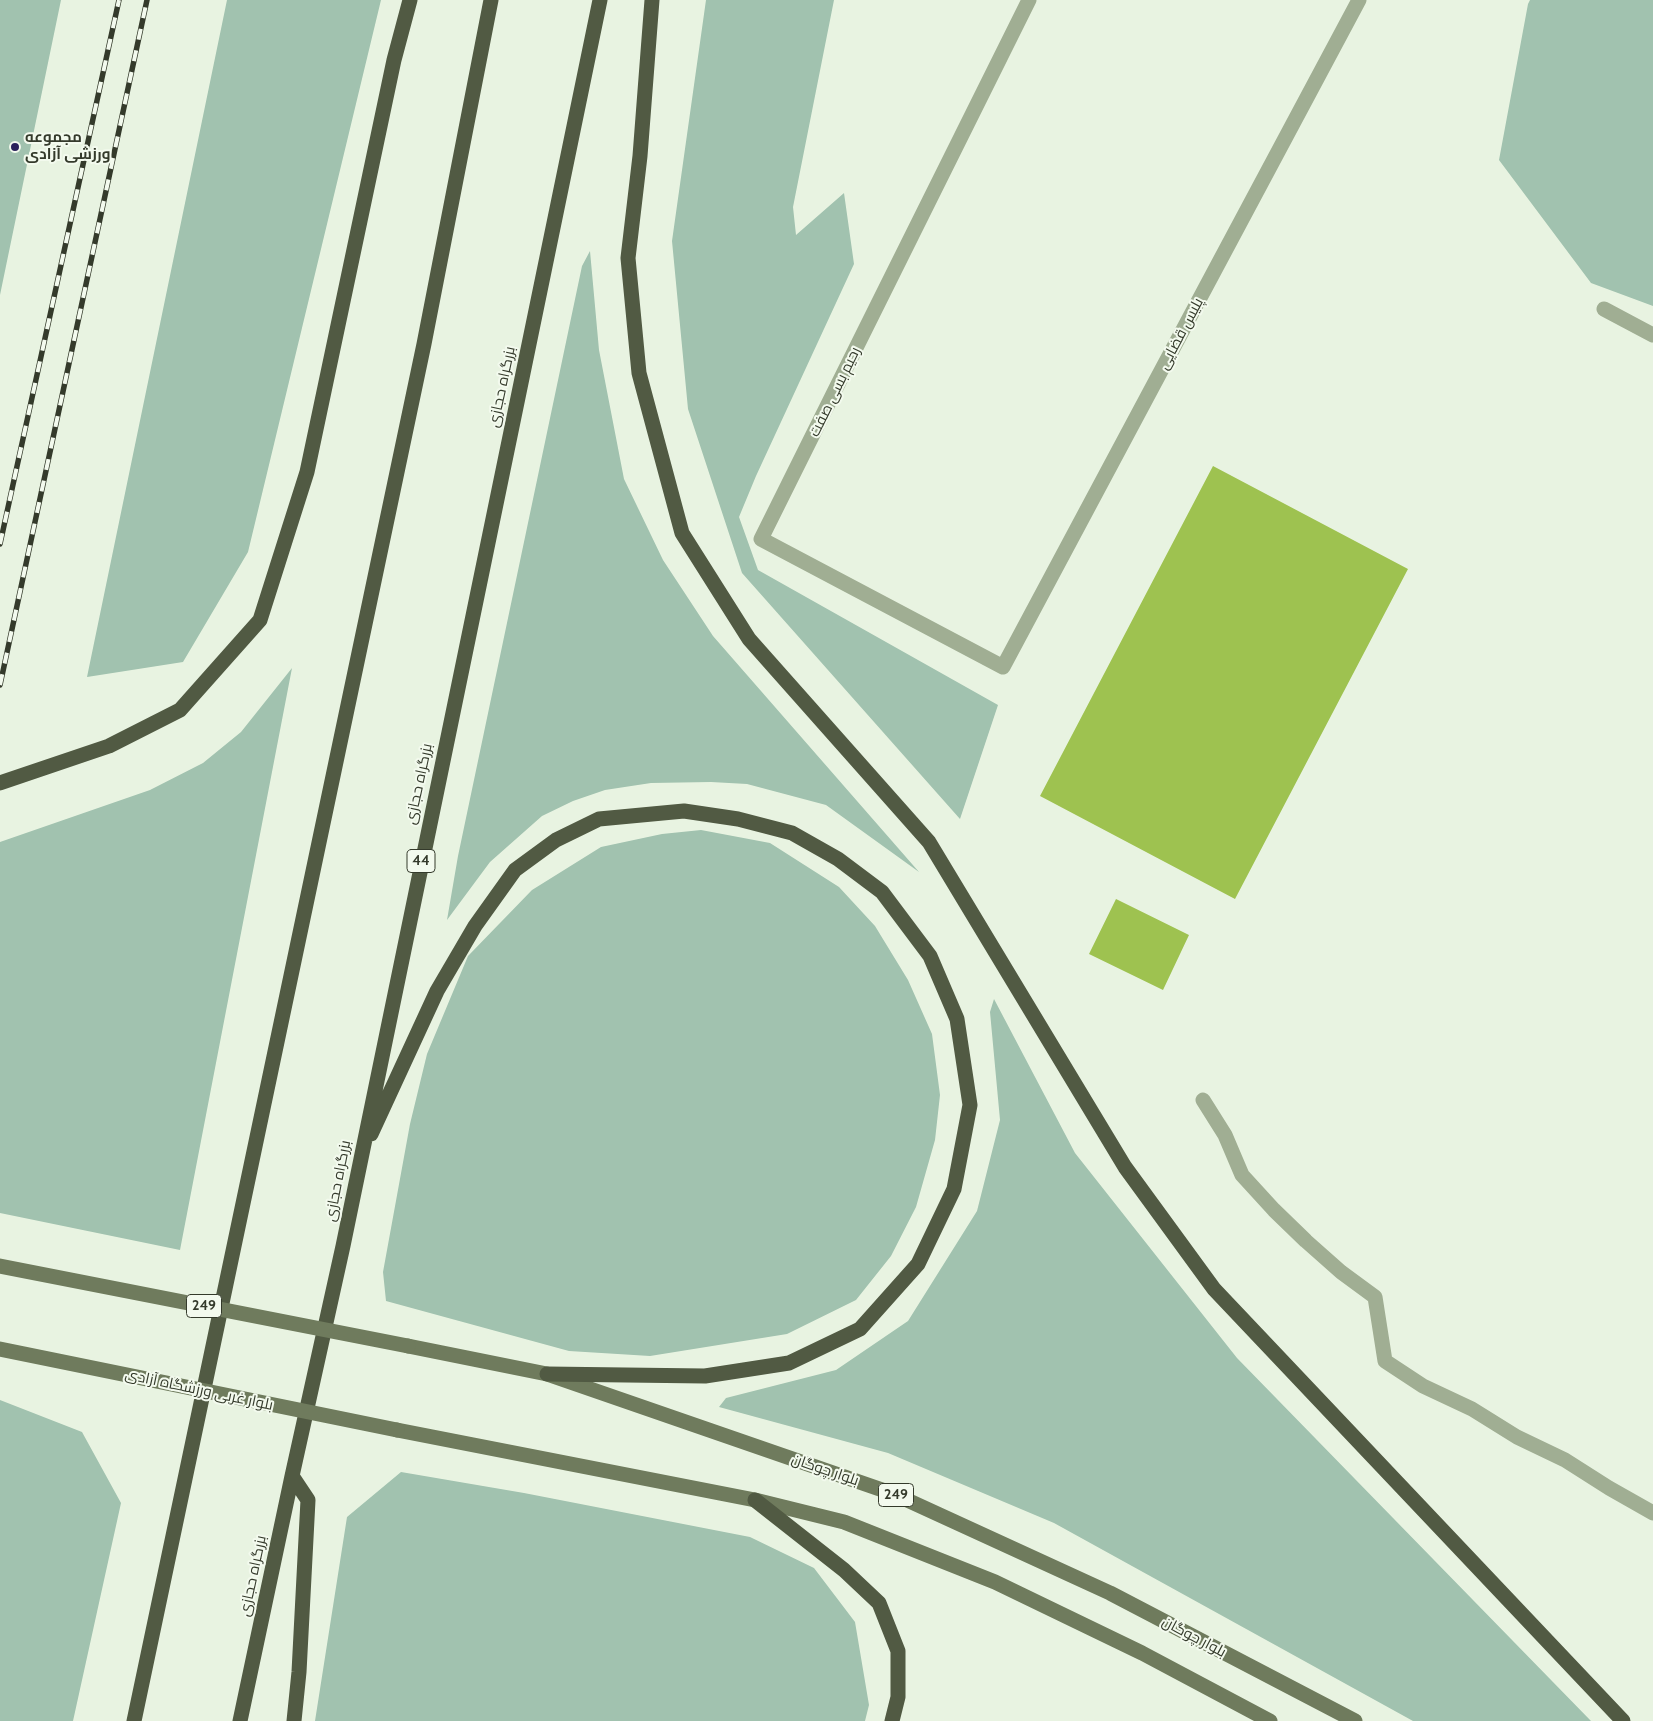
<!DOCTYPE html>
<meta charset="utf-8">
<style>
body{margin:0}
canvas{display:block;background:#e8f3e1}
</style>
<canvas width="1653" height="1721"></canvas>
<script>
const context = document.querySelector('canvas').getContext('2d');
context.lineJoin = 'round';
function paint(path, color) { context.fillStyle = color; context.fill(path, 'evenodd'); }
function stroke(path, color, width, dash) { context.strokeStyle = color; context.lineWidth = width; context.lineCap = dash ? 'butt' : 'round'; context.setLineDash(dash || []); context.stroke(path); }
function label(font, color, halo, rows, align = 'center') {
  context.font = font + ' Cabin,Cairo,sans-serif'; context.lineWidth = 4; context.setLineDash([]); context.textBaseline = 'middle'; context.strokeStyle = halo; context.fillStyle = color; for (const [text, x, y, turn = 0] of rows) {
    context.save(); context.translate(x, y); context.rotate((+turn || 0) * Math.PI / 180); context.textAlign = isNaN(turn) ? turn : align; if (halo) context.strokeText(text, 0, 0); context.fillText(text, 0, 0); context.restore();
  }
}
paint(new Path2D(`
 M0 0H61L0 295Z
 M227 0H381L248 552 183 662 87 677Z
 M706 0H834L793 207 796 235 844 193 854 264 756 476 739 517 758 570 998 705 960 819 742 573 688 409 672 241Z
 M1530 0H1653V306L1591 283 1499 160 1528 4Z
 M590 251 599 350 624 479 663 560 713 636 919 872 826 805 747 784 711 782 651 783 605 790 573 801 542 816 490 862 447 920 458 856 582 266Z
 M292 668 180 1250 0 1213V842L150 790 203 763 241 732Z
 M701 830 770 843 839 887 875 926 908 980 932 1034 940 1095 935 1140 916 1207 891 1256 856 1300 787 1334 650 1356 569 1351 386 1301 383 1272 410 1124 427 1054 468 956 532 890 601 847 662 834Z
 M994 999 1075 1153 1237 1358 1591 1721H1413L1054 1523 888 1453 719 1407 726 1398 836 1370 908 1321 977 1211 1000 1120 990 1012Z
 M0 1400 82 1432 121 1503 73 1721H0Z
 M401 1472 524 1493 750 1537 814 1568 855 1622 869 1705 865 1721H315L347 1517Z`), '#a1c2af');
paint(new Path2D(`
 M1213 466 1408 569 1235 899 1040 796Z
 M1116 899 1189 935 1163 990 1089 954Z`), '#9ec250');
stroke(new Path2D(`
 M1029 0 761 539 1003 667 1359 0
 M1604 309 1653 335
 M1203 1100 1225 1135 1242 1175 1274 1210 1306 1241 1341 1272 1375 1297 1385 1361 1423 1386 1472 1409 1517 1437 1565 1460 1609 1488 1653 1513`), '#a0ae93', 15);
stroke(new Path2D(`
 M408 1346 547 1374 894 1494 1110 1593 1355 1721
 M397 1430 755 1500 844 1522 995 1582 1142 1653 1270 1721`), '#6f7b5d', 15);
stroke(new Path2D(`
 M652 0 640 156 628 258 639 373 682 533 749 639 929 842 1125 1167 1214 1289 1623 1721
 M0 783 109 746 180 710 260 620 307 472 394 60 410 0
 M371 1134 437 991 475 926 515 870 556 840 599 819 684 811 738 819 792 833 838 859 882 892 930 956 957 1019 970 1105 954 1189 918 1264 860 1329 789 1363 705 1376 547 1374
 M292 1476 308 1500 299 1672 294 1721
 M755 1500 844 1570 879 1603 898 1651V1697L892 1721
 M134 1721 424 344 491 0
 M240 1721 292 1476 343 1246 600 0`), '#515a43', 15);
const rail = new Path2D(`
 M0 544 119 0
 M0 685 147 0`);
stroke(rail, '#343a2b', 5.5);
stroke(rail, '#f3faee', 4, [11]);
stroke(new Path2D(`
 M0 1266 408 1346
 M0 1349 397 1430`), '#6f7b5d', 15);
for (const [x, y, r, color] of [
 [15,147,5,"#29215b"]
]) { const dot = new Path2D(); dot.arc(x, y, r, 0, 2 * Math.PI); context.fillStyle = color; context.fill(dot); stroke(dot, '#f3faee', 2); }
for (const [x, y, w] of [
 [421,861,28],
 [204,1306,35],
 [896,1495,35]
]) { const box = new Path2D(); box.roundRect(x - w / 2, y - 11.5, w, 23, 4); context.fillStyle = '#f3faee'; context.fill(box); stroke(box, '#343a2b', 1); }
label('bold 14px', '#343a2b', null, [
 ["44",421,861],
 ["249",204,1306],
 ["249",896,1495]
]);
label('bold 15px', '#343a2b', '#f3faee', [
 ["مجموعه",25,138],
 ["ورزشی آزادی",25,155]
], 'left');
label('15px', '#343a2b', '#f3faee', [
 ["پلیس قضایی",1181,334,-62],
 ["بزرگراه حجازی",502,387,-78],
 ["رحیم بسی صفت",835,392,-64],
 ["بزرگراه حجازی",419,784,-78],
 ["بزرگراه حجازی",338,1181,-79],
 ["بلوار غربی ورزشگاه آزادی",199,1390,12],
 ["بلوار چوگان",825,1470,19],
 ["بزرگراه حجازی",253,1576,-78],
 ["بلوار چوگان",1194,1637,28]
]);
</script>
